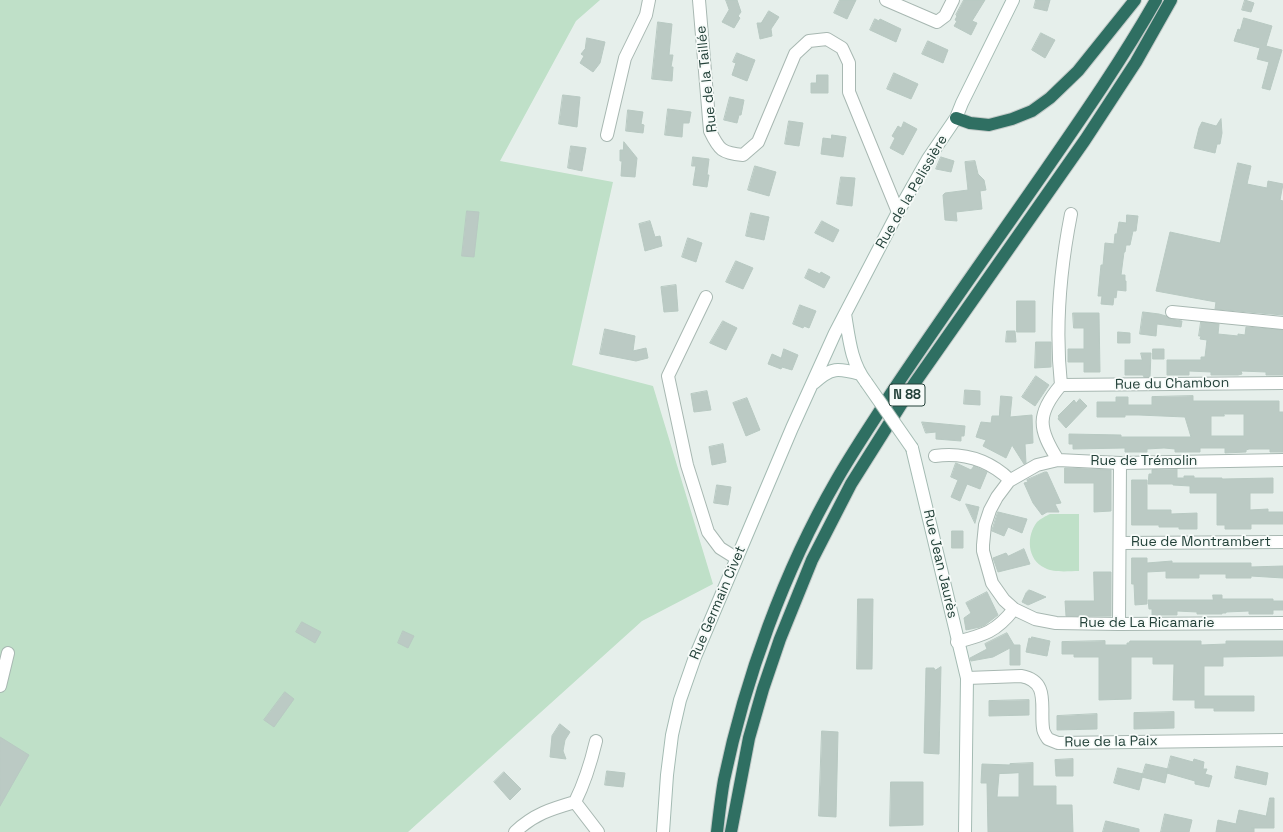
<!DOCTYPE html>
<meta charset="utf-8">
<style>
body{margin:0}
canvas{display:block;background:#e6efeb}
</style>
<canvas width="1283" height="832"></canvas>
<script>
const context = document.querySelector('canvas').getContext('2d');
context.lineJoin = 'round';
function paint(path, color) { context.fillStyle = color; context.fill(path, 'evenodd'); }
function stroke(path, color, width, dash) { context.strokeStyle = color; context.lineWidth = width; context.lineCap = dash ? 'butt' : 'round'; context.setLineDash(dash || []); context.stroke(path); }
function label(font, color, halo, rows, align = 'center') {
  context.font = font + ' "Space Grotesk",sans-serif'; context.lineWidth = 3.5; context.setLineDash([]); context.textBaseline = 'middle'; context.strokeStyle = halo; context.fillStyle = color; for (const [text, x, y, turn = 0] of rows) {
    context.save(); context.translate(x, y); context.rotate((+turn || 0) * Math.PI / 180); context.textAlign = isNaN(turn) ? turn : align; if (halo) context.strokeText(text, 0, 0); context.fillText(text, 0, 0); context.restore();
  }
}
paint(new Path2D(`
 M0 0H600L576 21 500 161 613 182 572 365 653 386 713 584 642 621 408 832H0Z
 M1050 514H1079V571C1069 571 1054 573 1045 568 1027 560 1026 536 1037 522 1040 519 1046 516 1050 514Z`), '#bfe0c8');
const building = new Path2D(`
 M726 0H737L741 12 738 16 740 18 734 28 722 22 729 10Z
 M840 0H856L847 19 834 13Z
 M964 0H985L972 21 977 23 971 35 954 26 957 21 955 20 957 16 956 15Z
 M1036 0H1050L1047 11 1034 8Z
 M1245 0 1254 3 1251 12 1242 10Z
 M769 11 779 17 771 29 772 36 760 39 757 23H761Z
 M1244 18 1272 26 1266 46 1282 50 1270 90 1262 88 1269 62 1257 59 1260 48 1234 41 1238 29 1240 30Z
 M875 19 879 21 880 19 901 29 896 42 870 30Z
 M658 22 672 24 669 55H673L671 67H673L672 81 652 79Z
 M1041 33 1055 40 1045 58 1032 50Z
 M587 38 605 42 600 63 593 72 580 63 584 56 581 54 585 49Z
 M928 41 948 50 943 63 922 54Z
 M737 53 755 60 747 81 732 75 736 63 733 62Z
 M894 73 918 84 911 99 887 89Z
 M817 75H828V93H811V83H816Z
 M563 95 580 97 577 127 559 124Z
 M730 97 744 100 741 115H739L737 123 724 120Z
 M668 109 691 112 689 123H683L682 137 665 135Z
 M628 110 643 112 641 124 644 125 643 133 626 131Z
 M1221 119 1222 133 1220 144H1217L1215 153 1194 148 1199 128 1202 122 1216 126Z
 M789 121 803 123 799 146 785 144Z
 M904 122 917 129 903 155 890 148 895 138 892 136 898 126 901 128Z
 M832 135 846 137 843 157 821 154 823 138 831 139Z
 M624 142 637 158 635 177 621 176 622 161H620V150H623Z
 M571 146 586 148 582 171 568 168Z
 M693 157 709 159 707 175H709L707 187 693 185 696 166H692Z
 M941 157 954 161 951 172 936 169Z
 M975 161 978 174 984 180 986 190 980 191 982 209 956 212 957 221 945 220 943 195 945 193 968 190 965 162Z
 M1238 163 1251 166 1247 184 1267 188 1268 181 1283 184 1280 200 1283 201V315L1215 309 1216 302 1156 291 1170 232 1220 243Z
 M755 166 776 172 769 196 748 190Z
 M841 177 855 178 852 206 837 204Z
 M467 211 479 212 474 257 462 256Z
 M751 213 769 217 764 240 746 236Z
 M1127 215 1138 216 1136 231H1133L1130 245H1126L1125 252H1124L1121 275H1125V281H1126V291L1117 290 1116 298 1114 297 1113 305 1101 304 1102 296H1098L1101 265H1103L1105 243 1114 244 1115 234H1117L1119 222 1126 223Z
 M650 221 655 237 660 236 662 246 645 251 639 224Z
 M822 221 839 230 833 242 815 233Z
 M688 238 702 243 696 262 682 257Z
 M736 261 753 268 743 289 726 282Z
 M809 269 820 274 821 272 830 277 824 288 805 278Z
 M676 285 678 311 664 312 661 287Z
 M1017 301H1035V332H1017Z
 M800 305 816 311 809 328 804 326 803 328 793 324Z
 M1143 312 1159 314 1166 316 1171 319 1182 321 1181 327 1157 324 1156 336 1140 334Z
 M1073 313H1099L1100 372H1084V362H1068V349H1084V328H1074Z
 M723 321 737 328 726 350 710 343Z
 M1201 322 1219 324 1218 334 1238 336V334L1245 335 1246 327 1283 330V375H1266V372L1241 371 1242 374 1238 375H1211V372L1189 371V375H1167V360H1201V357H1205L1207 340 1200 339 1201 336H1199Z
 M605 329 635 336 633 351 646 348 648 358 636 361 600 354Z
 M1007 331H1015L1016 342H1006Z
 M1118 332 1130 333V343H1118Z
 M1036 342H1051V367L1035 368Z
 M784 349 798 355 792 370 782 367 781 369 768 364 772 354 781 358Z
 M1153 349H1164V359H1153Z
 M1141 353H1151L1150 377H1144L1143 375H1125V360H1142Z
 M1036 376 1049 385 1035 406 1022 397Z
 M965 390 980 391V405L964 404Z
 M707 391 711 410 694 412 691 394Z
 M1001 396 1012 397 1010 417 1032 415 1033 443 1025 444 1026 463 1024 464 1012 445 1006 458 983 446 986 440 976 437 981 422 991 423 992 416H999Z
 M1193 396V401H1279V412H1283V452H1270V449H1249L1246 450V452L1225 453V448H1200V452H1175V449L1164 448 1147 449V452H1125V448L1073 449V444H1069V434L1121 435V437H1191L1185 417 1139 415H1125V417H1097V402H1116V397H1128V405H1152V397ZM1224 414H1244V436H1211V416H1224Z
 M747 398 760 430 746 436 733 403Z
 M1080 399 1087 406 1066 428 1058 419 1059 417 1058 416 1074 400 1076 403Z
 M922 422 965 426 964 436H961V441L936 439V432L926 433Z
 M723 444 726 462 712 465 709 447Z
 M956 463 971 470 974 466 987 472 980 489 967 484 960 501 951 497 958 480 951 477Z
 M1065 468 1111 470V511L1094 512V483H1065Z
 M1177 469V478H1184V476H1194V478H1222V479L1273 478V493H1250V510L1268 509V512H1283V524H1251V529H1225V525H1217V493H1190V486L1173 485V484H1148L1149 474H1152V470Z
 M1045 472H1047L1061 503 1055 504 1059 512H1047L1042 515 1033 503 1024 483 1028 482 1027 480Z
 M1132 480H1147V510H1171V514L1197 513V529H1179V527H1159V525H1132Z
 M717 485 731 487 728 505 714 503Z
 M966 504 979 507 975 523Z
 M998 512 1027 519 1022 533 1008 527 1004 536 992 531Z
 M952 531H963V548H952Z
 M1024 549 1030 564 998 572 993 558 1006 553 1008 556Z
 M1132 558H1147V563L1172 561V563H1251V567L1283 566V578L1251 576V578H1226V574H1199V578H1166V571L1147 572V604L1135 605 1134 584H1132Z
 M1094 572H1111V616H1066L1065 601H1094Z
 M1029 590 1032 591 1046 597 1028 605 1022 602 1026 593Z
 M987 592 998 615 985 625 980 627 966 630 964 618 971 613 966 603Z
 M1213 595H1222V599H1273V601H1283V610H1273V614H1249V611L1226 612V613H1222V614H1197V612L1177 611V615H1152V609H1149L1148 600H1213Z
 M858 599H873L872 669H857Z
 M302 622 321 632 315 643 296 632Z
 M403 631 414 636 408 648 398 643Z
 M1007 633 1014 645H1020V665H1010V648L993 657 971 661 970 658 987 649 985 644Z
 M1032 637 1050 641 1047 656 1026 652 1029 638 1031 639Z
 M1105 641V645H1127V643H1129L1130 641H1201V645L1226 644V641H1283V656L1223 657V666H1204V696H1254V711H1214V708H1195V700H1173L1174 664H1153V657H1131V699L1099 700V657H1074V654H1062V642Z
 M941 667 939 754 924 753 926 668H934L935 670Z
 M285 692 294 699 274 727 264 720Z
 M1029 700V715L989 716V701Z
 M1174 712V728L1134 729V713Z
 M1097 714V729L1057 730V716Z
 M560 724 570 732 565 740 563 751 566 759 550 757 552 736Z
 M822 731 838 732 836 817 819 816Z
 M0 737 29 755 0 806Z
 M1171 756 1193 762 1194 759 1204 762 1203 769H1207L1205 774 1212 776 1209 787 1195 784V781L1167 773Z
 M1073 759V776H1056L1055 760Z
 M1033 763V786H1056V805H1072L1073 832H988L987 783H981L982 764 1010 765V764ZM1019 773V797H997L999 774Z
 M1146 764 1168 769 1165 783 1142 777Z
 M1237 766 1268 773 1266 785 1235 778Z
 M1118 768 1143 774 1139 790 1114 783Z
 M607 771 625 773 623 787 605 785Z
 M504 772 521 789 510 800 494 782Z
 M891 782H923V825L890 826Z
 M1270 798H1274V828H1251H1254V832H1216L1218 820 1236 824 1239 810 1266 816Z
 M1165 814 1192 820 1189 832H1161Z
 M1106 821 1139 829V832H1103Z`);
paint(building, '#bbcac4');
stroke(building, '#b8c9c2', 1);
const street = new Path2D(`
 M699 0 710 131C719 150 722 153 743 155L758 142 795 54 809 41 827 39 842 48 849 63V92L898 212
 M886 0 937 22 945 16 953 0
 M607 135 625 58 646 15 649 0
 M706 297 668 376 687 465 708 532 720 548 736 558
 M1172 312 1283 323
 M1061 385C1055 329 1060 270 1071 214
 M935 456C965 452 989 460 1010 480
 M1058 460C1038 429 1036 414 1061 385L1283 383
 M1283 460 1120 463 1058 460 1037 465 1009 481 997 497 990 510 985 525 983 545V551L992 583 1004 600 1014 609 1035 619 1056 623 1119 624 1283 623
 M1120 543 1283 542
 M1119 624 1120 463
 M957 642C984 635 996 632 1014 609
 M967 678 1021 676C1050 681 1040 707 1043 728 1043 732 1046 736 1048 739L1058 743 1283 740
 M0 686 8 653
 M596 741C591 762 585 782 575 802L598 832
 M515 832C534 814 551 809 575 802`);
const secondary = new Path2D(`
 M845 314C849 338 851 363 866 382
 M814 383C831 367 838 368 860 374
 M912 448 967 678 965 832
 M663 832 667 775 672 735 680 700 695 657 792 428 835 333 898 212 928 159 956 118 962 103 1013 0`);
const highway = new Path2D(`
 M956 118 970 123 989 125 1012 119 1032 111 1050 98 1078 71 1135 0
 M717 832C719 815 721 797 724 780 745 679 784 571 836 481 853 451 873 422 892 392 942 317 995 243 1047 168 1085 113 1123 58 1156 0
 M731 832 749 738 763 689 780 639 812 560 851 484 914 384 1085 140 1136 62 1171 0`);
stroke(street, '#a8b8b2', 14);
stroke(secondary, '#a4bbb3', 14);
stroke(highway, '#c2cac8', 14);
stroke(street, '#fff', 12);
stroke(secondary, '#fff', 12);
stroke(highway, '#2f6f62', 12);
const secondaryBridge = new Path2D(`
 M866 382 912 448`);
stroke(secondaryBridge, '#a4bbb3', 14, []);
stroke(secondaryBridge, '#fff', 12);
for (const [x, y, w] of [
 [907,395,36]
]) { const box = new Path2D(); box.roundRect(x - w / 2, y - 11, w, 22, 3); context.fillStyle = '#f7fbf9'; context.fill(box); stroke(box, '#24423a', 1); }
label('bold 13px', '#24423a', null, [
 ["N 88",907,395]
]);
label('14px', '#24423a', '#f7fbf9', [
 ["Rue de la Taillée",707,79,-96],
 ["Rue de la Pelissière",912,192,-60],
 ["Rue du Chambon",1172,384,-1],
 ["Rue de Trémolin",1144,461],
 ["Rue de Montrambert",1201,542],
 ["Rue Jean Jaurès",940,564,77],
 ["Rue Germain Civet",718,603,-67],
 ["Rue de La Ricamarie",1147,623],
 ["Rue de la Paix",1111,742,-1]
]);
</script>
